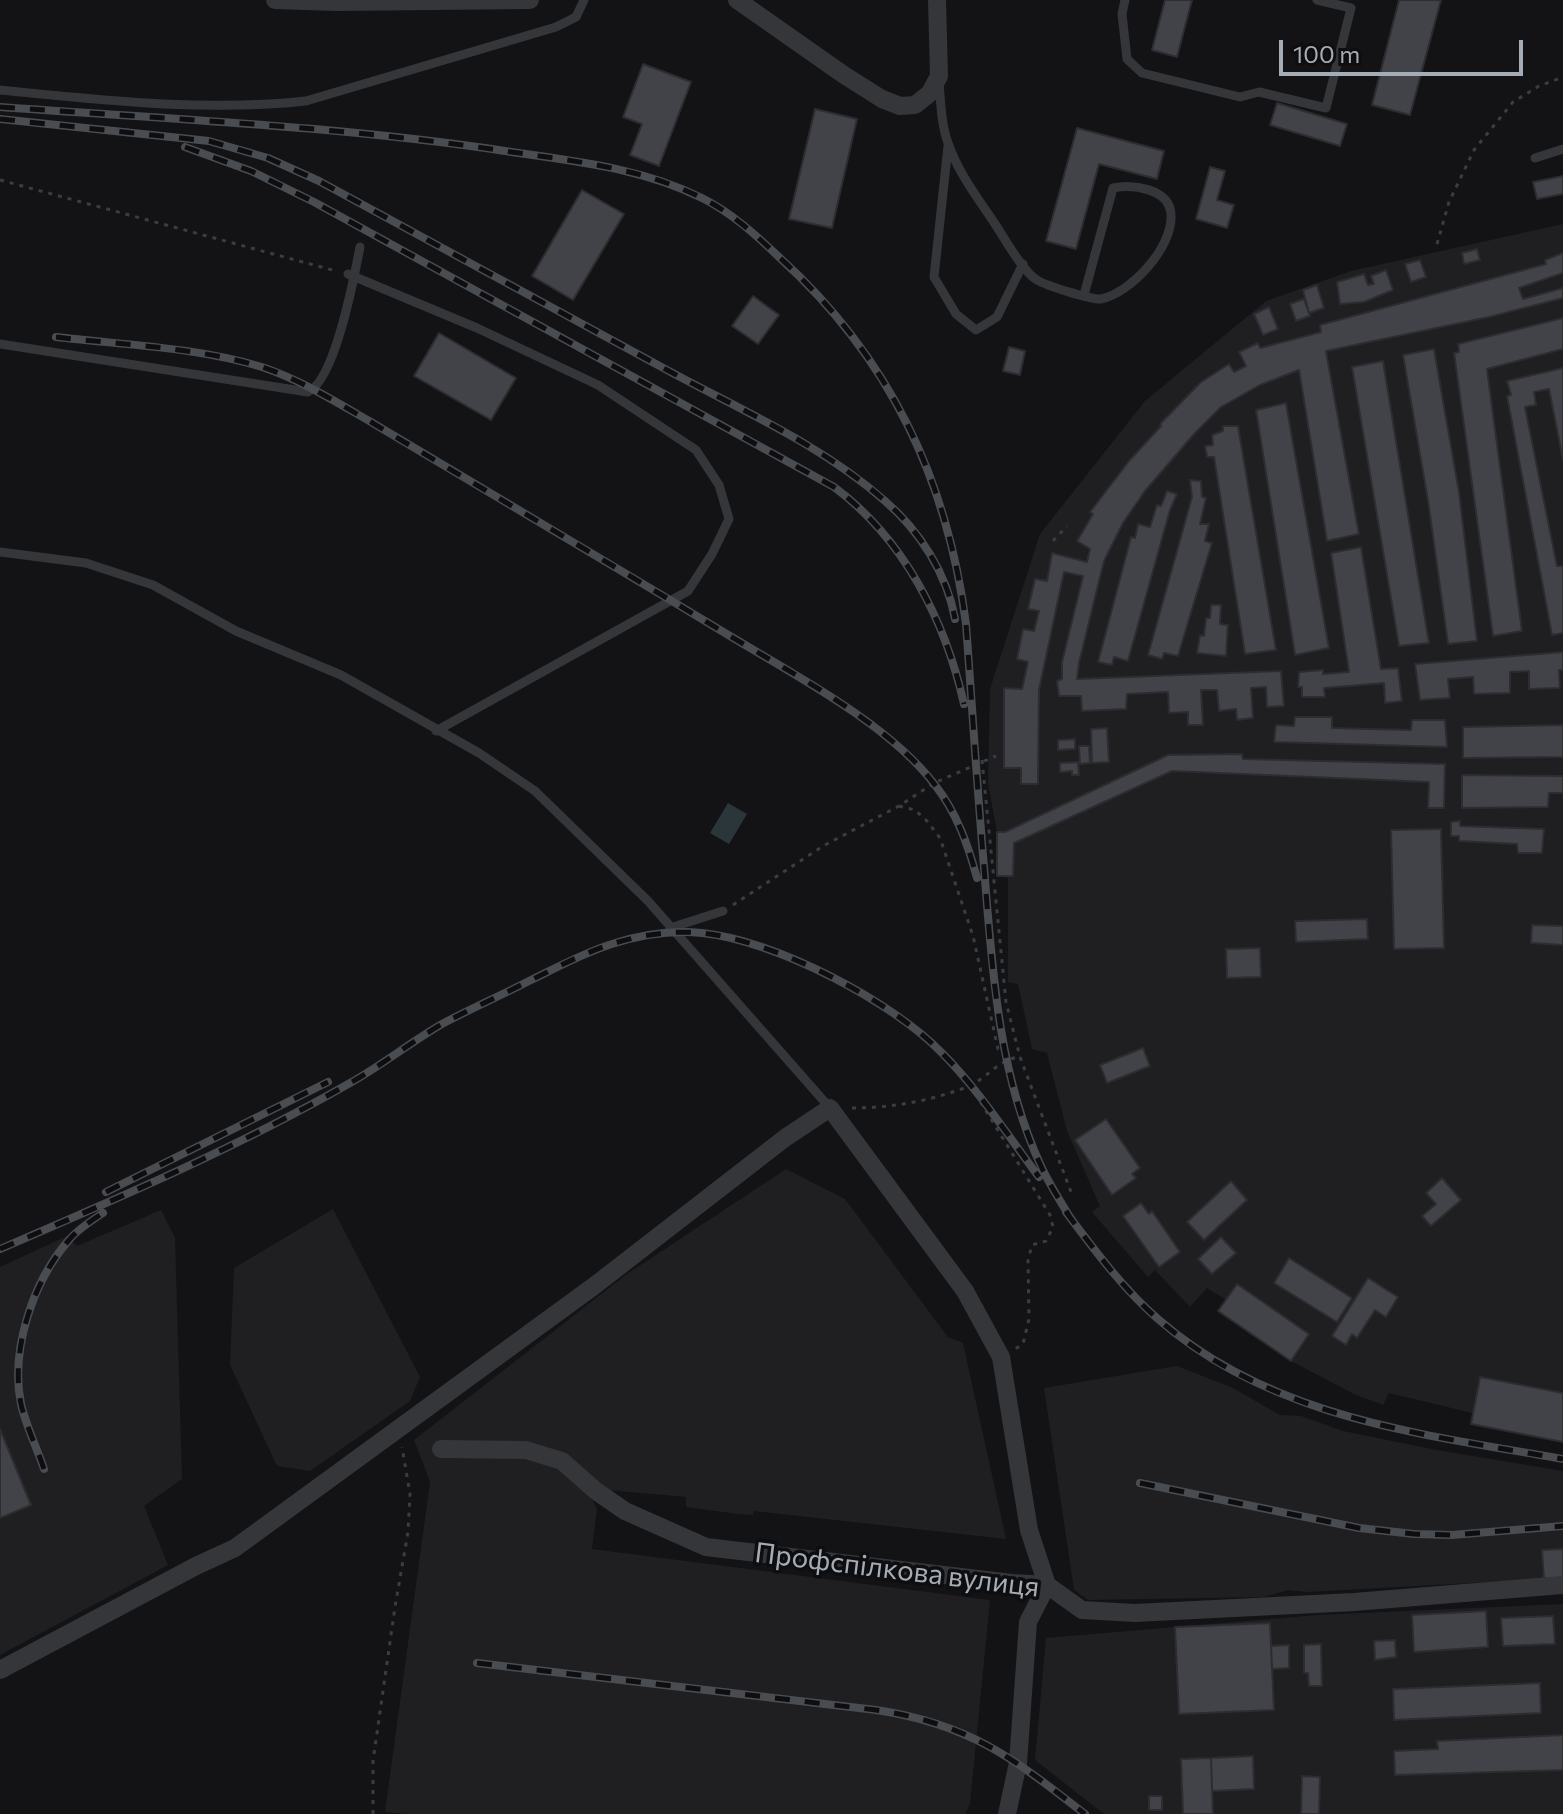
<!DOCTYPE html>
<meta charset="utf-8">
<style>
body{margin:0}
#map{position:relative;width:1563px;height:1814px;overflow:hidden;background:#131315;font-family:Commissioner,sans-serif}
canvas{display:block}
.scale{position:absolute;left:1279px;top:40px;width:244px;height:36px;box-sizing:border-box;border:4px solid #a4acb5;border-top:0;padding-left:10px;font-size:24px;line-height:28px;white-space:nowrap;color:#a4acb5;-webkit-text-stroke:6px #0e0e10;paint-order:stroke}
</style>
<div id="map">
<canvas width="1563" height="1814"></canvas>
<div class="scale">100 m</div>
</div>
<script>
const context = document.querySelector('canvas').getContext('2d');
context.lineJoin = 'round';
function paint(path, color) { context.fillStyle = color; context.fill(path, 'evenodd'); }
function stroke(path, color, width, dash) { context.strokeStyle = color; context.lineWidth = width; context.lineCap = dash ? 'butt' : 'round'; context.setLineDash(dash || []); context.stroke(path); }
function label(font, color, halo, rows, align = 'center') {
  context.font = font + ' Commissioner,sans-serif'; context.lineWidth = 7; context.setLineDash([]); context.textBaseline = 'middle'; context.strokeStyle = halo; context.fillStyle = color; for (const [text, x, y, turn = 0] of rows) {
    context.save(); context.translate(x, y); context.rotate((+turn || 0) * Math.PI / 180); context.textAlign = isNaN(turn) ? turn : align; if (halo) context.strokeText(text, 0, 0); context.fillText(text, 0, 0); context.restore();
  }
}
paint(new Path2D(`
 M1563 224V1442L1471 1424 1472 1413 1389 1393 1383 1405 1354 1394 1291 1361 1308 1333 1237 1285 1226 1300 1207 1288 1190 1307 1155 1270 1148 1277 1092 1212 1100 1206 1067 1131 1047 1053 1032 1049 1018 984 1008 982V878L997 876V832L988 783 990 689 1040 534 1145 401 1266 301 1351 271Z
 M786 1169 845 1199 948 1337 963 1343 1006 1539 754 1511 753 1515 738 1514 686 1507V1497L585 1488 597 1508 592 1549 990 1600 970 1804 965 1814H407L385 1812 430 1482 414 1440 627 1274Z
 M333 1209 420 1377 410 1401 310 1471 277 1466 230 1365 234 1268Z
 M161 1210 175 1238 182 1479 144 1506 168 1565 0 1655V1267L67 1236 77 1246Z
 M1177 1366 1233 1388 1280 1415 1301 1416 1343 1431 1437 1450 1563 1471V1578L1307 1592 1288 1590 1264 1597 1088 1600 1074 1590 1044 1388Z
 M1563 1604V1814H1104L1035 1760 1046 1638 1318 1615Z`), '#1f1f22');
paint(new Path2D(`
 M728 803 747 814 729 844 710 833Z`), '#2b363a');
const building = new Path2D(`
 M1165 0H1192L1177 57 1152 50Z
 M1399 0H1441L1410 115 1372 105Z
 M643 64 691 82 659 166 630 155 642 124 623 117Z
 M1277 103 1347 124 1340 146 1270 125Z
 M815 109 857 119 832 228 789 219Z
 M1077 128 1164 151 1157 179 1099 164 1076 249 1046 241Z
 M1210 167 1225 171 1217 200 1234 205 1227 228 1196 219Z
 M1563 176V194L1537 199 1533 182Z
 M582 190 624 214 573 300 532 276Z
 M1477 249 1480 260 1464 264 1462 253Z
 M1563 253V273L1519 288 1523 299 1563 288V298L1489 317 1326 351 1359 534 1327 541 1299 370 1260 385 1221 407 1195 433 1145 491 1123 523 1104 561 1079 663 1077 679 1281 671 1284 706 1267 707 1266 687 1251 688 1253 718 1237 720 1236 709 1219 711 1217 690H1201L1203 725H1188V712L1169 713 1168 692 1127 694 1126 709 1082 711 1081 696H1059L1057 681 1062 679V662L1083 576 1064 572 1039 690 1038 784H1021V768H1004V688L1022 689 1028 662 1017 659 1023 629 1034 631 1039 611 1028 609 1035 579 1047 581 1052 553 1087 562 1090 549 1077 541 1093 514 1090 512 1129 461 1161 426 1160 424 1201 382 1229 364 1234 372 1246 366 1239 352 1258 343 1260 348 1321 332 1320 325 1546 264 1545 260Z
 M1420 260 1426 277 1411 282 1405 264Z
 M1386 270 1393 290 1364 302 1340 304 1337 282 1364 274 1368 285 1374 284 1371 276Z
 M1317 285 1324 308 1309 313 1303 290Z
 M753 296 779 315 758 344 732 326Z
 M1304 299 1310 316 1296 321 1290 304Z
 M1269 307 1278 329 1263 335 1254 314Z
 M1563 318V349L1487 369 1522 631 1493 636 1454 353 1459 352 1458 344Z
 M439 333 516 378 491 420 414 376Z
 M1009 347 1025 351 1020 375 1003 371Z
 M1434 349 1459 492 1477 641 1448 644 1428 501 1403 355Z
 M1383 361 1429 643 1399 646 1352 367Z
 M1563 368V460L1549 389 1534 392 1536 405 1525 407 1557 566H1563V633L1552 635 1507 396 1511 395 1507 381Z
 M1286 403 1329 648 1295 655 1256 410Z
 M1223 426H1238L1276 650 1245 654 1214 457H1207L1205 446 1213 445 1212 435 1223 431Z
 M1190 480 1201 481 1202 497 1206 498 1200 524H1209L1205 541 1212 543 1178 656 1164 653 1162 659 1148 655 1192 497Z
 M1167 491 1177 494 1170 510 1128 661 1114 657 1112 665 1098 662 1131 537 1135 538 1138 524 1150 527 1157 505 1161 506Z
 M1361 547 1381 669 1398 668 1402 701 1385 703 1384 683 1324 688 1325 697H1302V687H1298L1299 672 1323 670V674L1349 672 1331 553Z
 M1211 605H1221L1220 624 1228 625 1226 656 1197 653 1200 635 1204 636 1206 618H1210Z
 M1563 652V670H1559L1560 688 1529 689V671L1510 672V693L1474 694 1473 677 1448 679 1450 698 1420 700 1415 664Z
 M1295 717H1332V728L1411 730 1412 720H1445L1447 747 1274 742 1276 725 1294 726Z
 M1563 725V757L1463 758V727Z
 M1107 728 1109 762 1092 763 1091 729Z
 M1075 739V749L1058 750V740Z
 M1079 746H1089L1090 763 1080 764Z
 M1242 754 1243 759 1445 764 1444 808H1428L1429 782 1172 771 1014 843 1013 876H997V832H1005L1168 755Z
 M1078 762 1079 775H1072V771L1060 772V763Z
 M1462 775 1563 776V793H1549L1548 807 1462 808Z
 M1460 821V826L1544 829 1542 853H1518L1517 844 1459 841V836H1451V822Z
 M1441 829 1444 948 1394 949 1391 830Z
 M1367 919 1368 939 1296 942 1295 921Z
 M1532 925 1563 926V945L1531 943Z
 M1260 948 1261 977 1227 978 1226 949Z
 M1143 1048 1150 1066 1107 1083 1100 1065Z
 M1106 1119 1140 1168 1132 1174 1136 1178 1112 1195 1075 1140Z
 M1442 1178 1461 1200 1431 1226 1422 1216 1436 1204 1426 1193Z
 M1231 1181 1247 1200 1204 1240 1187 1222Z
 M1141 1203 1149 1214 1152 1211 1180 1252 1159 1267 1123 1216Z
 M1221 1237 1236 1253 1212 1274 1198 1259Z
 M1289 1258 1352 1298 1337 1322 1274 1283Z
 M1368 1278 1398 1297 1386 1317 1375 1310 1357 1338 1352 1334 1346 1345 1332 1336Z
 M1237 1284 1309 1334 1291 1361 1218 1311Z
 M1480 1377 1563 1393V1442L1471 1424Z
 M0 1429 31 1505 0 1518Z
 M1563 1549V1578L1544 1579 1542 1550Z
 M1486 1611 1488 1647 1414 1652 1412 1615Z
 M1553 1616 1555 1644 1503 1646 1501 1618Z
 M1270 1623 1274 1710 1179 1714 1175 1627Z
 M1395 1640 1396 1657 1375 1660 1374 1641Z
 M1321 1644 1322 1686H1309L1308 1673H1304V1645Z
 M1289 1645V1668L1272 1669 1271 1646Z
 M1540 1683 1541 1713 1394 1720 1393 1689Z
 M1563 1735V1770L1395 1775 1394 1751 1438 1749 1437 1741Z
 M1253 1756 1254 1789 1212 1791 1211 1758Z
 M1211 1758 1213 1814H1183L1181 1759Z
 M1302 1776 1320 1777 1319 1814H1301Z
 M1149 1796H1162V1810H1149Z`);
paint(building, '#424348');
stroke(building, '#2d2d31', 2);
stroke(new Path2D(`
 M0 180 336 271
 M1437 244 1449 202 1474 150 1513 102 1539 86 1563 77
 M1053 541 1067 526
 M982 760 1006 1002 1020 1057 1071 1192
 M899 806 915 810 927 821 940 838 973 936 998 1049 1007 1058
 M733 905 823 846 899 806 934 783 996 756
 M970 1085 1050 1215 1053 1227 1046 1241 1032 1245 1028 1260 1029 1319 1023 1344 1015 1349
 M852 1108C891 1108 930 1101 967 1087 987 1079 998 1059 1020 1057
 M373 1814V1761L395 1607 408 1532 410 1494 402 1447`), '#3a3d41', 3, [4, 6]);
stroke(new Path2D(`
 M1125 0 1122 14 1127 59 1142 73 1240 97 1259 92 1326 108 1351 8 1317 0
 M939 83C941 103 941 124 948 143 958 173 980 201 997 227 1006 241 1024 273 1037 280 1047 286 1092 300 1101 299 1131 293 1173 247 1171 215 1170 188 1132 184 1113 188L1084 295
 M0 90C101 100 205 112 306 101L556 27 576 17 584 0
 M948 146 934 277 956 314 976 330 997 317 1023 264
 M1535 158 1563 149
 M348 274 477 328 598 385 696 450 719 485 729 519 712 554 688 591 436 731
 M0 344 308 392C335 380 354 278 360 247
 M0 552 86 563 153 585 236 631 341 675 479 753 535 791 648 901 830 1108
 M670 928 723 911`), '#34363a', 9);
stroke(new Path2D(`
 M275 0 336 2 530 0
 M737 0 844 75 882 99 900 106 915 105 930 93 939 76 937 0
 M441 1449 526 1450 562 1461 596 1491 625 1511 706 1547 1012 1583 1047 1585 1082 1610 1135 1613 1354 1602 1563 1585
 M0 1670 196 1566 235 1548 594 1286 785 1138 830 1108 965 1291 1001 1357 1029 1530 1047 1585 1028 1622 1018 1763 1007 1814`), '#34363a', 18);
const rail = new Path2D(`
 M0 107C168 119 338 126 505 151 572 161 640 167 702 198 732 213 756 235 780 258 889 357 947 478 966 624 972 705 977 786 984 867 992 967 998 1074 1041 1166 1049 1184 1061 1202 1071 1219
 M0 119 209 141 268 158 319 181C435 244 551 307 667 370 741 410 822 445 885 501 920 531 947 574 955 619
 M185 147 251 171 314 202 834 487C904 539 945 620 964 704
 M56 337C124 345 196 347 262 367 301 380 336 402 371 422 491 494 611 564 730 636 795 675 890 725 935 785 957 813 968 845 977 878
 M106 1192 328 1082
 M1066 1212C1094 1249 1122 1288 1158 1319 1271 1418 1421 1434 1563 1459
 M0 1249C119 1198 238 1147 350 1083 382 1065 411 1042 442 1024 470 1009 500 996 529 981 556 968 583 953 612 944 640 935 672 930 702 933 774 940 892 1001 942 1053 979 1090 1008 1136 1039 1177
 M44 1469C37 1448 26 1426 21 1404 10 1350 33 1281 69 1240 78 1229 91 1221 103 1213
 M1140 1483 1359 1528 1414 1534 1452 1535 1563 1526
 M477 1663 876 1710C970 1724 1013 1758 1085 1814`);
stroke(rail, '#494c51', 8);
stroke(rail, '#0e0e10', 5, [15]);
label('28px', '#a4acb5', '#0e0e10', [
 ["Профспілкова вулиця",897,1570,7]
]);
</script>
